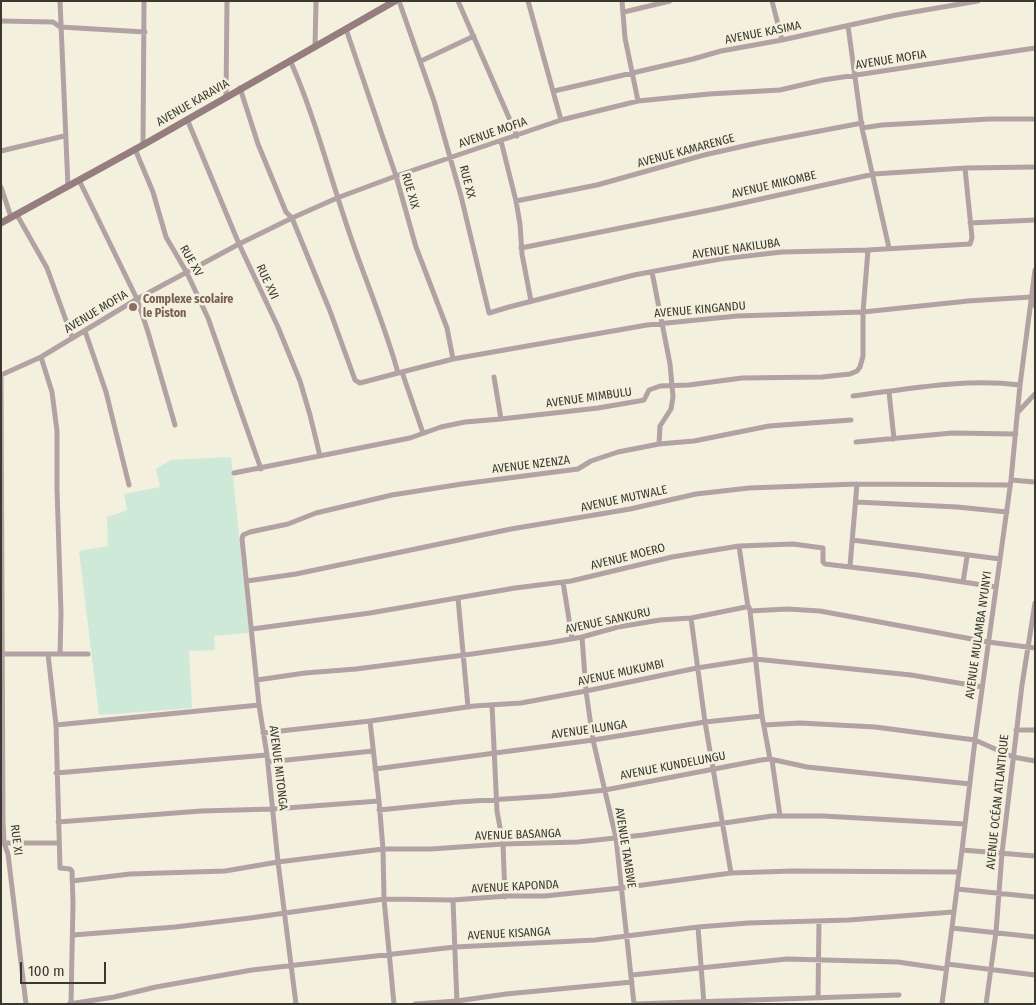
<!DOCTYPE html>
<meta charset="utf-8">
<style>
body{margin:0}
#map{position:relative;width:1036px;height:1005px;overflow:hidden;background:#f3f0dd;font-family:"Fira Sans Condensed",sans-serif}
canvas{display:block}
.frame{position:absolute;inset:0;border:2px solid #3a3831;pointer-events:none}
.scale{position:absolute;left:20px;top:962px;width:86px;height:22px;box-sizing:border-box;border:2px solid #3a3831;border-top:0;padding-left:6px;font-size:15px;line-height:18px;white-space:nowrap;color:#3a3831;-webkit-text-stroke:4px #f3f0dd;paint-order:stroke}
</style>
<div id="map">
<canvas width="1036" height="1005"></canvas>
<div class="frame"></div>
<div class="scale">100 m</div>
</div>
<script>
const context = document.querySelector('canvas').getContext('2d');
context.lineJoin = 'round';
function paint(path, color) { context.fillStyle = color; context.fill(path, 'evenodd'); }
function stroke(path, color, width, dash) { context.strokeStyle = color; context.lineWidth = width; context.lineCap = dash ? 'butt' : 'round'; context.setLineDash(dash || []); context.stroke(path); }
function label(font, color, halo, rows, align = 'center') {
  context.font = font + ' "Fira Sans Condensed",sans-serif'; context.lineWidth = 5; context.setLineDash([]); context.textBaseline = 'middle'; context.strokeStyle = halo; context.fillStyle = color; for (const [text, x, y, turn = 0] of rows) {
    context.save(); context.translate(x, y); context.rotate((+turn || 0) * Math.PI / 180); context.textAlign = isNaN(turn) ? turn : align; if (halo) context.strokeText(text, 0, 0); context.fillText(text, 0, 0); context.restore();
  }
}
paint(new Path2D(`
 M231 457 249 633 214 636 215 650 189 651 192 708 99 715 79 551 108 546 107 517 127 510 124 494 160 487 156 469 171 460Z`), '#cfe9d8');
stroke(new Path2D(`
 M60 1 68 187
 M399 1 434 101 461 196 489 313 509 307 634 275 720 259 782 252 868 250 970 244 972 238 965 168
 M458 1 517 136
 M528 1 561 120
 M622 1 625 38 638 101
 M772 1 782 40
 M624 12 670 1
 M1 21 53 22 60 27 145 32
 M848 26 862 128 889 248
 M346 29 396 176 416 247 447 328 453 359
 M315 47 316 1
 M290 60C314 114 328 170 347 226 363 275 384 322 398 373L453 359 647 325 737 316 863 312 968 301 1031 297 1035 306
 M421 61 474 36
 M240 88 258 144 286 212 292 218 330 311 355 380 360 383 398 373
 M554 91 693 59 721 51 782 40 896 15 978 1
 M226 96 227 1
 M187 119 239 244 278 327 300 381 310 415 320 456
 M862 128 882 125 990 119H1035
 M501 141 516 201 520 224 522 254 531 301
 M143 145 144 1
 M135 149 153 192 166 237 187 273 208 318 261 469
 M1 151 64 136
 M79 180 137 299 148 332 175 425
 M1 187 11 217
 M516 201 597 185 704 155 762 142 862 123
 M17 215 47 268 72 337
 M970 223 1035 220
 M521 248 720 208 874 174 965 168 1035 167
 M652 272 670 364 673 397 671 409 660 426 659 444
 M85 331 106 392 129 485
 M41 357 52 392 57 431V489L61 613 60 654
 M402 372 423 433
 M1 375 41 357 137 299 239 244 292 218 337 198 396 176 561 120 638 101 709 94 780 90 823 80 1035 48
 M494 377 501 419
 M1 378 3 822 4 843 8 854 26 1004
 M889 392 894 439
 M853 396C909 389 964 378 1020 385
 M1018 412 1035 394
 M856 442 952 433 1016 434
 M234 473 410 438 441 427 465 422 501 419 598 408 639 401 644 400 649 390 660 386 689 385 742 378 822 377 850 374 857 371 860 367 863 356V312L868 250
 M1011 480 1035 482
 M856 502 957 507 1007 512
 M852 540 1000 559
 M739 546 748 607
 M850 566 857 484
 M247 581 296 574 511 529 630 509 696 494 749 488 857 484 1010 485
 M563 582 572 638
 M963 582 967 557 966 555
 M458 598 468 707
 M750 611 762 716
 M691 618 705 722 731 873
 M252 629 370 613 515 588 571 581 672 557 739 546 793 544 823 548V562L825 564 917 575 996 587
 M582 637 586 691 593 740 616 838 634 1004
 M1 654H88
 M48 654 56 725 60 868 70 869 72 871 73 903 71 1003
 M257 680 305 673 356 669 472 654 548 643 582 637 618 627 660 620 691 618 746 607H749L750 611 787 609 820 611 988 642 1035 648
 M492 705 497 811 503 844 505 897
 M370 721 379 801 383 849 384 899 394 1004
 M56 725 259 705
 M764 725 800 723 875 727 975 740 1013 757 1035 761
 M1016 730H1035
 M263 733 370 721 474 706 521 703 586 691 697 668 755 659 911 675 982 687
 M772 760 780 816
 M268 762 373 751
 M375 769 593 740 705 722 762 716 770 759
 M56 773 267 755
 M379 810 458 802 551 796 605 790 761 760 770 759 807 767 970 784
 M58 822 201 811 273 809 379 801
 M2 843H59
 M962 850 1035 856
 M72 881 130 874 225 871 278 862 383 849H431L503 844 578 842 643 835 772 816H823L965 824
 M957 889 1035 897
 M453 900 457 1004
 M698 927 704 1004
 M952 928 1035 937
 M73 935 175 927 250 918 384 899 453 900 508 896H545L621 888 731 873 792 871 959 872
 M947 964 1035 975
 M632 975 787 959 898 962 946 969
 M818 998 819 921
 M69 1004 114 997 156 987 252 970 455 947 595 940 698 927 748 923 849 920 953 912
 M296 1004 278 862 267 755 259 705 242 539 243 535 250 532 288 524 316 513 392 495 462 484 578 469 591 461 618 452 659 444 694 441 769 426 851 420
 M415 1004 457 1001 506 994 632 982
 M634 1004 899 995
 M942 1004 962 850 975 740 1011 480 1020 385 1035 270
 M986 1004 996 932 1002 853 1022 685 1035 603`), '#b3a2a4', 5);
stroke(new Path2D(`
 M1 223 143 145 395 1`), '#957d80', 7);
for (const [x, y, r, color] of [
 [133,307,5,"#8d6e63"]
]) { const dot = new Path2D(); dot.arc(x, y, r, 0, 2 * Math.PI); context.fillStyle = color; context.fill(dot); stroke(dot, '#f3f0dd', 2); }
label('12px', '#3a3831', '#f3f0dd', [
 ["AVENUE KASIMA",763,33,-11],
 ["AVENUE MOFIA",891,60,-9],
 ["AVENUE KARAVIA",193,103,-30],
 ["AVENUE MOFIA",493,133,-19],
 ["AVENUE KAMARENGE",686,151,-15],
 ["RUE XX",467,182,75],
 ["AVENUE MIKOMBE",774,185,-13],
 ["RUE XIX",410,191,74],
 ["AVENUE NAKILUBA",736,249,-8],
 ["RUE XV",191,261,60],
 ["RUE XVI",267,282,65],
 ["AVENUE KINGANDU",700,310,-5],
 ["AVENUE MOFIA",96,312,-31],
 ["AVENUE MIMBULU",589,398,-8],
 ["AVENUE NZENZA",531,465,-7],
 ["AVENUE MUTWALE",624,499,-12],
 ["AVENUE MOERO",628,557,-14],
 ["AVENUE SANKURU",608,621,-12],
 ["AVENUE MULAMBA NYUNYI",979,635,-82],
 ["AVENUE MUKUMBI",621,673,-12],
 ["AVENUE ILUNGA",589,730,-8],
 ["AVENUE KUNDELUNGU",673,766,-11],
 ["AVENUE MITONGA",278,768,83],
 ["AVENUE OCÉAN ATLANTIQUE",998,802,-84],
 ["AVENUE BASANGA",518,835,-2],
 ["RUE XI",16,840,83],
 ["AVENUE TAMBWE",625,848,81],
 ["AVENUE KAPONDA",515,887,-3],
 ["AVENUE KISANGA",509,934,-3]
]);
label('bold 12px', '#785e54', '#f3f0dd', [
 ["Complexe scolaire",143,300],
 ["le Piston",143,314]
], 'left');
</script>
